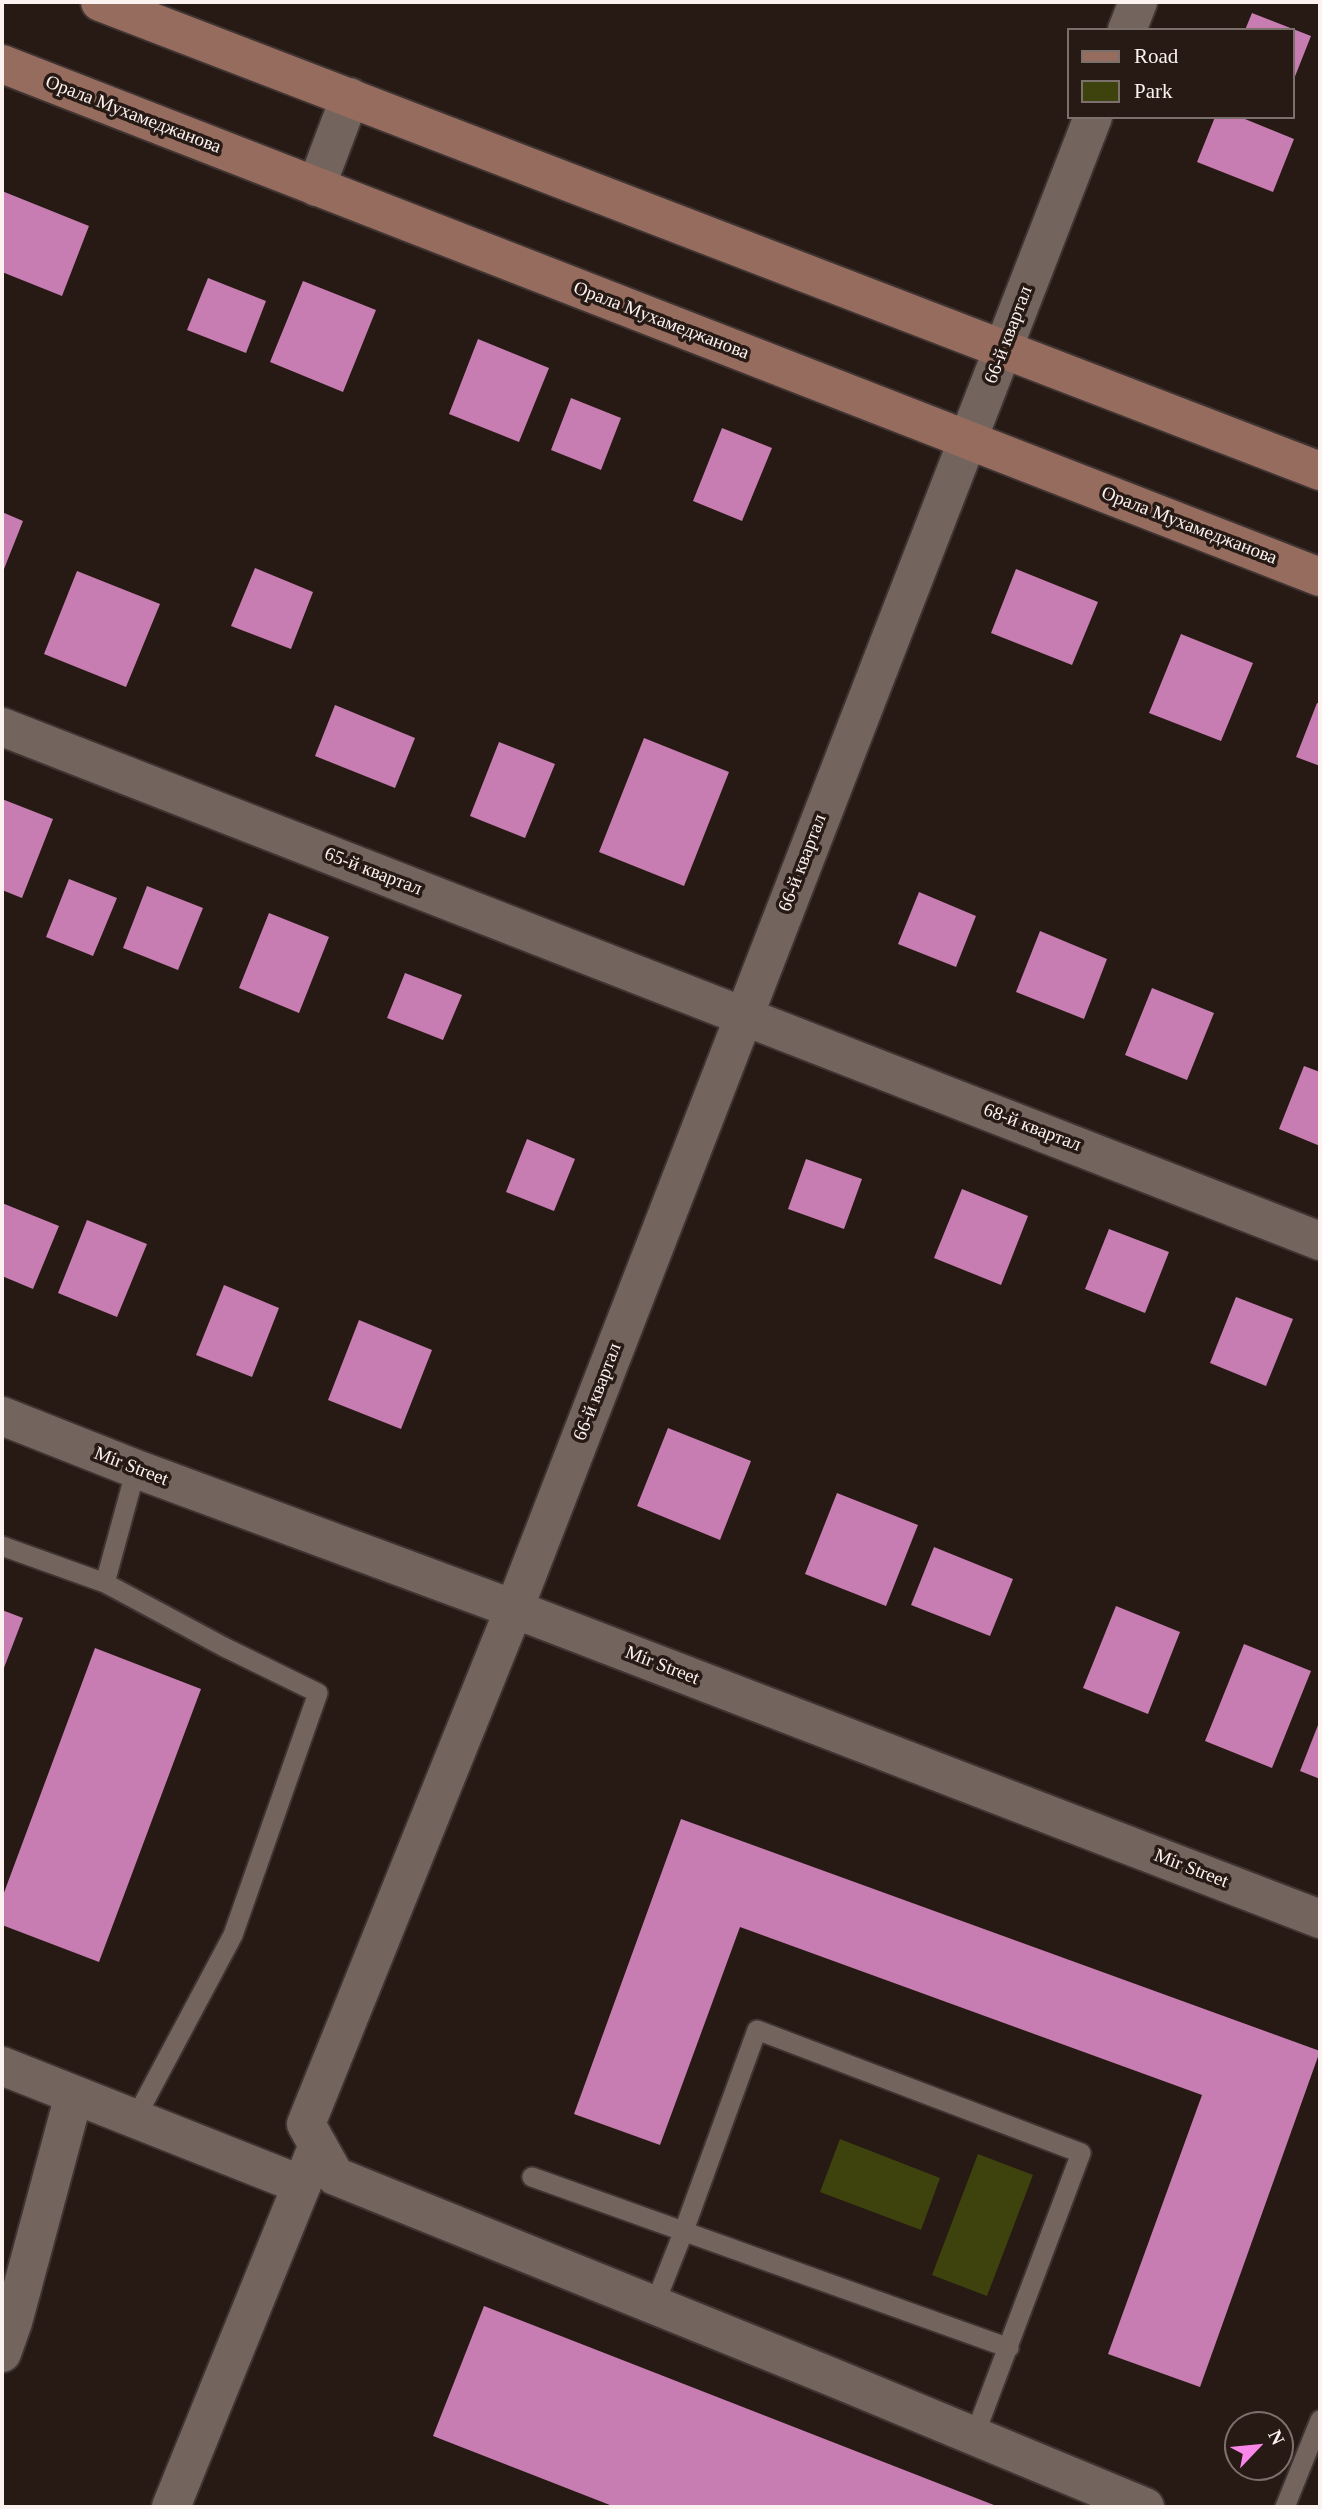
<!DOCTYPE html>
<meta charset="utf-8">
<style>
body{margin:0}
#map{position:relative;width:1322px;height:2509px;overflow:hidden;background:#271a15;font-family:Georgia,serif}
canvas{display:block}
.frame{position:absolute;inset:0;border:4px solid #fcf2ef;pointer-events:none}
.legend{position:absolute;left:1067px;top:28px;width:228px;height:91px;box-sizing:border-box;background:#271a15;border:2px solid #7c706c;margin:0;padding:9px 12px;list-style:none;font-size:21px;color:#fcf2ef}
.legend li{display:flex;align-items:center;gap:14px;height:35px}
.legend b{width:35px;border:2px solid #7c706c}
.north{position:absolute;left:1224px;top:2411px;width:70px;height:70px;box-sizing:border-box;background:#271a15;border:2px solid #7c706c;border-radius:50%;rotate:64deg;font-size:19px;font-weight:700;line-height:28px;text-align:center;color:#fcf2ef}
.north::after{content:'';display:block;margin:auto;width:24px;height:32px;background:#f987e9;clip-path:polygon(50% 0,100% 100%,50% 72%,0 100%)}
</style>
<div id="map">
<canvas width="1322" height="2509"></canvas>
<div class="frame"></div>
<ul class="legend">
<li><b style="height:9px;background:#966c5e"></b>Road</li>
<li><b style="height:19px;background:#3e420d"></b>Park</li>
</ul>
<div class="north">N</div>
</div>
<script>
const context = document.querySelector('canvas').getContext('2d');
context.lineJoin = 'round';
function paint(path, color) { context.fillStyle = color; context.fill(path, 'evenodd'); }
function stroke(path, color, width, dash) { context.strokeStyle = color; context.lineWidth = width; context.lineCap = dash ? 'butt' : 'round'; context.setLineDash(dash || []); context.stroke(path); }
function label(font, color, halo, rows, align = 'center') {
  context.font = font + ' Georgia,serif'; context.lineWidth = 7; context.setLineDash([]); context.textBaseline = 'middle'; context.strokeStyle = halo; context.fillStyle = color; for (const [text, x, y, turn = 0] of rows) {
    context.save(); context.translate(x, y); context.rotate((+turn || 0) * Math.PI / 180); context.textAlign = isNaN(turn) ? turn : align; if (halo) context.strokeText(text, 0, 0); context.fillText(text, 0, 0); context.restore();
  }
}
paint(new Path2D(`
 M840 2139 940 2178 921 2230 820 2192Z
 M978 2154 1033 2175 987 2296 932 2275Z`), '#3e420d');
paint(new Path2D(`
 M1252 13 1311 36 1292 84V30H1245Z
 M1215 117H1240L1294 139 1273 192 1197 162Z
 M2 191 89 226 62 296 2 272Z
 M208 278 266 301 246 353 187 330Z
 M303 281 376 310 343 392 270 362Z
 M478 339 549 368 519 442 449 414Z
 M571 398 621 418 601 470 551 450Z
 M722 428 772 448 742 521 693 501Z
 M2 512 23 521 2 574Z
 M255 568 313 592 291 649 231 626Z
 M1016 569 1098 602 1072 665 991 633Z
 M77 571 160 604 126 687 44 654Z
 M1181 634 1253 663 1221 741 1149 713Z
 M1317 703 1320 704V766L1296 757Z
 M335 705 415 738 395 788 315 756Z
 M644 738 729 772 684 886 599 852Z
 M499 742 555 764 525 838 470 816Z
 M2 799 53 819 22 898 2 890Z
 M69 879 117 898 93 956 46 937Z
 M147 886 203 908 178 970 123 948Z
 M919 892 976 916 956 967 898 944Z
 M269 913 329 937 299 1013 239 988Z
 M1040 931 1107 959 1084 1019 1016 992Z
 M405 973 462 995 443 1040 387 1018Z
 M1152 988 1214 1013 1187 1080 1125 1055Z
 M1304 1066 1320 1072V1146L1279 1129Z
 M527 1139 575 1159 554 1211 506 1192Z
 M806 1159 862 1179 844 1229 788 1209Z
 M962 1189 1028 1216 1001 1285 934 1258Z
 M2 1203 59 1226 33 1289 2 1276Z
 M87 1220 147 1244 117 1317 58 1293Z
 M1109 1229 1169 1252 1145 1313 1085 1289Z
 M224 1285 279 1308 252 1377 196 1355Z
 M1236 1297 1293 1319 1266 1386 1210 1363Z
 M359 1320 432 1350 401 1429 328 1400Z
 M668 1428 751 1461 720 1540 637 1506Z
 M837 1493 918 1525 886 1606 805 1574Z
 M934 1547 1013 1579 990 1636 911 1605Z
 M1116 1606 1180 1632 1148 1714 1083 1688Z
 M2 1610 23 1618 2 1673Z
 M1244 1644 1311 1671 1272 1768 1205 1741Z
 M95 1648 201 1689 99 1962 2 1925V1898Z
 M1320 1720V1779L1300 1771Z
 M681 1819 1320 2051 1200 2387 1108 2354 1202 2095 740 1927 660 2145 574 2114Z
 M484 2306 999 2507H615L433 2436Z`), '#c77db1');
const lane = new Path2D(`
 M2 1546 105 1583
 M135 2119 233 1935 318 1693 224 1647 105 1583 136 1469
 M532 2177 1009 2348
 M654 2306 683 2233 757 2030 1081 2153 974 2437
 M1285 2507 1320 2420`);
const street = new Path2D(`
 M1127 30 1138 2
 M1093 117 514 1609 306 2124 335 2176 832 2377 1145 2507
 M316 187 350 97
 M2 727 1320 1241
 M2 1416 136 1469 514 1609 1320 1919
 M2 2066 302 2185
 M2 2353 13 2322 74 2095
 M171 2507 318 2145`);
const secondary = new Path2D(`
 M100 2 1320 471
 M2 64 1320 577`);
stroke(lane, '#3f3432', 23);
stroke(street, '#3f3432', 42);
stroke(secondary, '#3f3432', 42);
stroke(lane, '#74645e', 19);
stroke(street, '#74645e', 38);
stroke(secondary, '#966c5e', 38);
label('19px', '#fcf2ef', '#271a15', [
 ["Орала Мухамеджанова",133,115,21],
 ["Орала Мухамеджанова",661,321,21],
 ["66-й квартал",1009,335,-69],
 ["Орала Мухамеджанова",1189,526,21],
 ["66-й квартал",803,863,-69],
 ["65-й квартал",373,872,21],
 ["68-й квартал",1032,1128,21],
 ["66-й квартал",598,1392,-69],
 ["Mir Street",131,1467,21],
 ["Mir Street",662,1666,21],
 ["Mir Street",1191,1869,21]
]);
</script>
